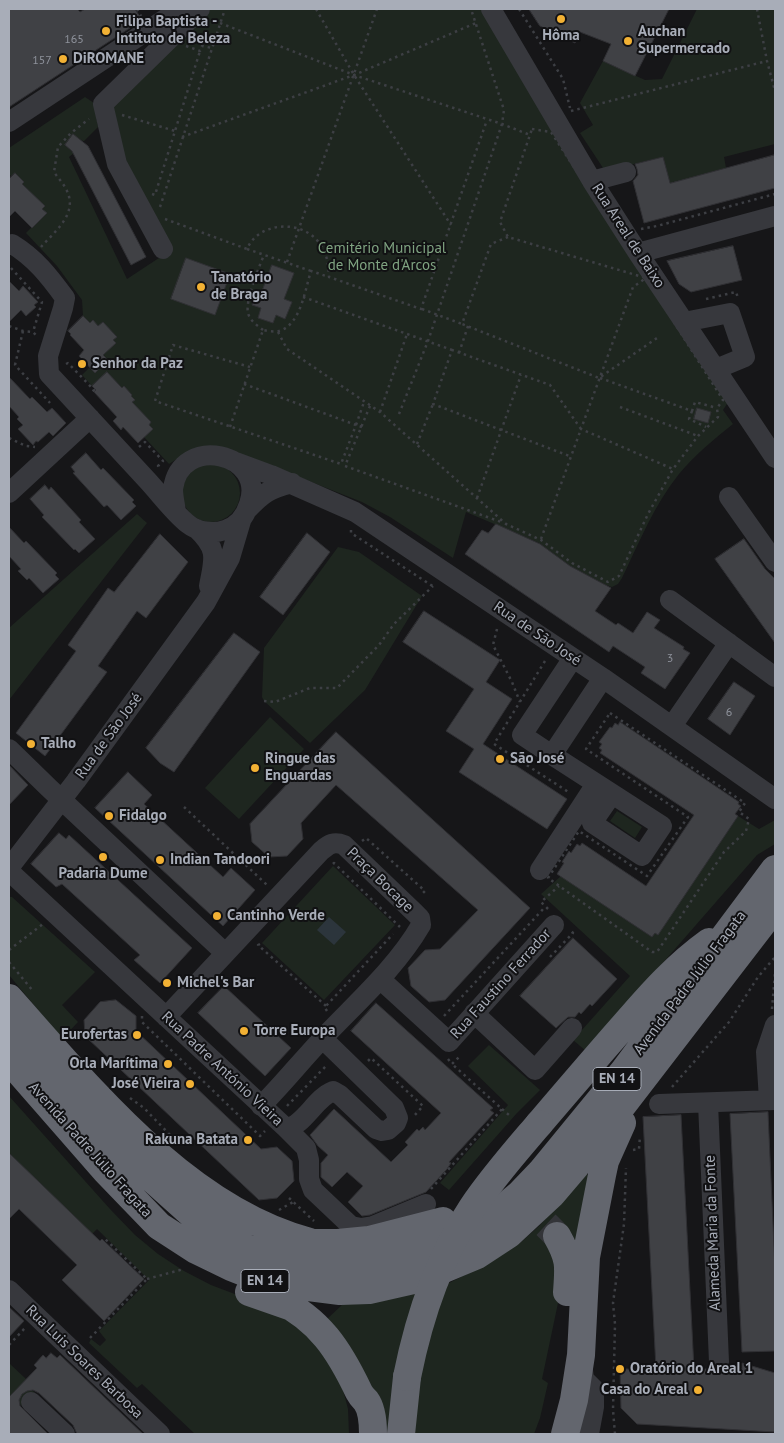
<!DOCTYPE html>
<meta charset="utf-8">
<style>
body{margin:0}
#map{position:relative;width:784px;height:1443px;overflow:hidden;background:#161618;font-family:"PT Sans",sans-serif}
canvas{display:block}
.frame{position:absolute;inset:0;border:10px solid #a8adb8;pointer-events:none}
</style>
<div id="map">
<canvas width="784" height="1443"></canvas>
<div class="frame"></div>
</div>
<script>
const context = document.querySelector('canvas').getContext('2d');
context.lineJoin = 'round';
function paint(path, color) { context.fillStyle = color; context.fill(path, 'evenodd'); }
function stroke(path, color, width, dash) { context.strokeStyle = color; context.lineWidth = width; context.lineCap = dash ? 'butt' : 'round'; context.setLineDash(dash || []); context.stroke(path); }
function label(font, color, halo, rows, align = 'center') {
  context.font = font + ' "PT Sans",sans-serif'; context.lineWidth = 4; context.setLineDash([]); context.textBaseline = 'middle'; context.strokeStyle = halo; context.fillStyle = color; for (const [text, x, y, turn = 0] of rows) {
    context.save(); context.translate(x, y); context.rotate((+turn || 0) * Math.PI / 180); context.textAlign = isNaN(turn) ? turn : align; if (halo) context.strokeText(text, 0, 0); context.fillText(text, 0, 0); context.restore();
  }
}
paint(new Path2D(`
 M208 9H482L729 401 723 410 733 424C714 439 695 455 679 474 654 505 639 543 622 578L618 584 612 587 606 585 570 566 539 543 466 512 453 558 390 517 362 502 225 448C201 444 189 451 169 464L144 437 130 405 134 400 131 396 132 395 125 387 122 388 107 372 92 386 82 375 89 368 92 370 96 367 99 369 108 360 101 352 116 343 113 340 117 337 103 322 98 326 93 321 90 323 83 316 82 300 57 266 26 233 46 213 20 186 24 182 15 173 11 176 9 174V148L85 97 94 103 98 127 84 141H83L73 135 65 145 74 153 69 157 127 279 168 252 121 163 112 100Z
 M697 9H775V144L724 157 726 168 670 183 663 157 605 171 580 133 593 125 580 103 603 61 645 80 662 79Z
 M182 493a29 29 0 1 1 58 0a29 29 0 1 1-58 0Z
 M137 514 147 523 9 700V628Z
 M338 547 359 552 422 596 365 690 310 743 264 701 262 697 264 648Z
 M270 717 304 749 239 819 205 788Z
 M617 811 642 827 635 838 610 821Z
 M738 816 759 829 775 820V844L757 855 586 1051 573 1040 630 976 541 894 561 876 652 937 655 933 658 934Z
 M333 866 395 925 324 1000 262 943Z
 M9 897H12L95 972 62 1005 78 1022 62 1039 9 975Z
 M489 1045 540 1090 517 1113 449 1190 440 1183 508 1105 468 1066Z
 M9 1096 110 1209 135 1235 158 1254 184 1271 211 1285 269 1307 290 1318 327 1356 343 1390 348 1409 349 1434H195L142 1384 137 1388 89 1343 91 1339 100 1346 106 1340 99 1331 149 1280 97 1229 92 1234 15 1160V1159L9 1153Z
 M585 1173 592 1177 578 1252 558 1264V1303L542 1379 548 1383 540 1418 534 1434H377L326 1320 343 1304 404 1296 449 1283 487 1264 521 1242 539 1226Z
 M9 1363 26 1379 24 1382 35 1393 23 1407 11 1395 9 1397Z`), '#1e261f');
paint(new Path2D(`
 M329 917 346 932 334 945 317 930Z`), '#2c353c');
const building = new Path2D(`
 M9 9H77L80 12 85 9H135L142 20 9 107Z
 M529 9H669L635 76 603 61 611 44 580 32 575 43 540 26Z
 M73 134 88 146 146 257 131 265 72 151 65 145Z
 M775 155V188L644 223 633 181 638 175 637 169 635 164 663 157 670 183Z
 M15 173 24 182 22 184 45 206 42 209 47 213 32 228 15 211 9 217V179Z
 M733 246 742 280 691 292 679 284 667 261Z
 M186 258 230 274 215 315 171 299Z
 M272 265 294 273 284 299 292 302 285 319 276 315 273 323 258 318 261 308 252 305 257 292 261 293Z
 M9 281 19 291 23 286 38 302 34 305 36 307 26 316 21 310 9 322Z
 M83 316 90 323 93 320 98 326 103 322 117 337 113 340 116 343 103 355 108 360 95 373 79 356 84 350 70 335 71 334 68 331Z
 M107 372 122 388 124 386 132 395 131 396 135 400 132 402 151 422 149 425 153 429 138 443 123 427 121 430 113 421 117 417 94 392 96 390 92 386Z
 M9 377 30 399 32 397 47 412 52 408 66 423 53 436 49 432 38 442 36 441 33 445 18 429 23 425 17 419 19 417 9 406Z
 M697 408 711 412 708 423 694 419Z
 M86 453 101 470 103 468 134 500 132 502 136 506 121 520 107 505 104 507 73 473 75 472 71 467Z
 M45 485 49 490 51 487 81 520 79 522 95 539 79 553 75 549 74 550 42 517 44 515 30 499Z
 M496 524 540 544 570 566 611 588 595 611 616 625 618 623 633 633 647 612 660 620 654 628 684 647 683 649 690 653 665 689 641 673 645 667 613 646 609 652 465 554 482 530 488 533Z
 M9 527 24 543 26 541 57 573 55 575 59 579 43 593 29 578 27 580 18 571 21 569 9 556Z
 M307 533 330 552 283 615 260 597Z
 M160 534 188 562 146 618 137 611 98 666 107 672 45 756 16 733 76 651 68 645 108 588 114 592Z
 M744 539 765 569 775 579V643L715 559Z
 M424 611 500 660 486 682 512 699 483 744 567 799 547 829 459 772 474 749 446 731 474 689 403 642Z
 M234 633 260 652 174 772 160 763 146 748Z
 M734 682 755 696 730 735 708 719Z
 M620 722 739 802 738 804 741 806 735 814 738 816 658 935 655 933 652 937 557 874 564 863 562 862 569 851 571 853 577 844 580 846 582 843 646 886 694 815 600 753 602 750 599 748 602 744 599 742 610 727 612 728 615 723 618 725Z
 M336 732 530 908 445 1000 429 1002 411 986 408 968 425 950 440 949 478 910 336 785 301 823 303 839 287 856 269 857 252 842 250 824Z
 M9 765 28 785 9 805Z
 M128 772 152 795 144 804 223 877 231 868 255 890 223 926 95 808Z
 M59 833 66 839 69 835 192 948 160 983 134 960 140 955 62 884 56 887 31 864Z
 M573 938 617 979 592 1006 590 1004 581 1014 579 1012 575 1017H568L556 1028 520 996Z
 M224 986 291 1048 265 1076 198 1013Z
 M116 1000 136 1016V1031L261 1149 277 1147 292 1161 294 1181 277 1198 259 1200 85 1036 84 1020 100 1002Z
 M376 1003 493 1108 490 1110 494 1113 449 1162 451 1163 447 1169 426 1192 370 1215 362 1216 348 1202 363 1186 347 1172 332 1187 321 1177V1163L328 1155 318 1146 310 1135 334 1109 391 1162 408 1145 405 1142 417 1129 419 1131 423 1127 425 1130 441 1113 351 1031Z
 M768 1112 775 1270V1351L742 1352 730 1114Z
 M681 1115 694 1369H709L714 1373 720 1374 728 1369H742V1363L775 1373V1432L637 1424 621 1408 620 1369H656L643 1117Z
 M9 1153 100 1241 102 1239 144 1279 104 1321 62 1280 77 1265 19 1209 9 1219Z
 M9 1307 24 1321 9 1337Z
 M51 1353 57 1358 60 1355 143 1434H77L73 1425 39 1393 33 1390 27 1391 22 1394 19 1400 20 1406 48 1434H9V1397L37 1368 34 1365 43 1355 46 1358Z`);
paint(building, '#404145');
stroke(building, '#303034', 1);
stroke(new Path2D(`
 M508 1210C531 1209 542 1220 557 1236`), '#333438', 28, [28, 14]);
stroke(new Path2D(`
 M137 9 141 16
 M316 9 354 75 451 225
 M519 9 563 79 570 108
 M757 9 767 61 775 91
 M220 23 354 75 502 124 530 135
 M186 46 200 51 202 46 212 48
 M571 111 767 61
 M122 115 175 131
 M532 129 551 132 646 278 508 237 500 222Z
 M182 137 354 75 476 23
 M152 194 155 195 200 51
 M160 207 225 9
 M165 219 247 249C259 221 303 219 320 244 328 255 328 265 329 277L421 309 487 120
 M641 229 657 226 775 194
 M508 237 491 244 462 324 599 378 657 338
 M41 247C56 230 79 213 66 189 63 183 58 178 54 172L58 147 71 133 89 119
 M247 249 311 271
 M287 262 377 9
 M11 268 42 302 33 332
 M646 278 723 400 717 408 718 417 698 436 673 469 581 429 633 287Z
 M303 297 452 350
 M706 299 736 292 738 298
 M422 309 462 324
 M9 326 23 331 33 332 37 336
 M263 330C257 325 250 321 248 313 245 301 259 267 264 255
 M23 331 15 365 50 403
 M278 332 287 349 380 412 506 524 541 540 572 563 608 582 619 576 648 514 673 469
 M459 353 468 326
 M66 364 68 363 94 390 90 394
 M600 378 692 411 695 402 717 408
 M244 384 356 425 341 464 155 401 173 345 250 367
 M370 406 345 466 504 523
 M620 407 698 436
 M692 411 689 419 706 427
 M380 412 407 334
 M399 414 428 341 502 124 504 110 471 9
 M230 427 263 330C268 331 275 332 279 331 301 325 305 289 311 271L329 277
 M362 427 356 425 364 402
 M9 438 26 446 35 447
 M417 444 433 404
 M139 447 145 442 163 461 158 466 159 467
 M477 498 521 375
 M351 530V533L434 587
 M541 539 581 429 550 385 452 350 433 404 572 457
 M497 629 493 645 512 682 520 702
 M545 661 494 744 570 793
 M264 701 275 702 310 688H337L379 645 394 624 433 586
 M610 713 745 803 739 812 749 819 746 831 724 852 657 952H652L548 878 579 831 647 876 688 817 586 749Z
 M184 807 267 885
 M362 841 366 838 425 891 421 895
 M333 864 334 863 400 927
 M548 909 541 902 559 886
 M260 944 258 945 326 1006
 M9 950 43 924
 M550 957 573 933 570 930
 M9 962 33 991
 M772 1009 775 973
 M327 1011 325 1008 326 1006 393 934
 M142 1016V1022L260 1136 265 1131
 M444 1016 545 907
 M448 1059 452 1064 460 1056
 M368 1061 371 1058 423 1106 414 1116
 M672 1087 729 1022 758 977 775 957
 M130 1098 144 1108 172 1137
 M287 1106 327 1065
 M502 1109 509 1115
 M633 1150 639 1149 640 1136
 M431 1189 502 1109 452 1064
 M289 1198 314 1221
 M279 1210 293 1202
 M147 1279 184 1269
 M90 1338 147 1279 103 1237
 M9 1345 25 1328
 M615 1434 613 1410 615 1324 613 1303 624 1224 626 1168`), '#3d3f44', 2.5, [2.5, 4]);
stroke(new Path2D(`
 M491 9 592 181 638 253 775 458
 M9 122 180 9
 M592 181 626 172
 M9 245 12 244C35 258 49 276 65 298L63 308 48 356 49 374C81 409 114 444 147 480 160 494 174 513 188 524 198 532 213 534 225 530 238 526 245 517 249 504 267 453 180 433 173 489 173 497 175 504 176 512
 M163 249 117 164 103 104 200 9
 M638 253 775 216
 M684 322 730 313 745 357 716 369
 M236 462 271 475 355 512 603 678 775 799
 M9 493 90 418
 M729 497 775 562
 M247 510C263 493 269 489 292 483
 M197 529C219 550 214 559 209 586
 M670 600 775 677
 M573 658 522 735 552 755 603 678
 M672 726 729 643
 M9 749 49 788 225 953
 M552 755 662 826 642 856 592 823 612 794
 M9 868 76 781 206 602 230 558 241 521
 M540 870 596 784
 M9 871 286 1128 306 1148 309 1160V1179L313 1190 351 1226 361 1228 373 1226 426 1204
 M380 979 449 1042 554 925
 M474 1013 535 1070 572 1028
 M166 1017 321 851C329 844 334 841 344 845L414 912 420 918 421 925C396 968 357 1002 323 1038 302 1060 283 1084 261 1106
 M769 1100 766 1052 775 1025
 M708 1103 719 1362
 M659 1104 775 1100
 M286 1128C303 1127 315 1098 333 1091L340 1095 376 1129 382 1131 388 1130 396 1123 398 1118 394 1108 322 1038
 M9 1290 160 1434
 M582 1361 584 1379 594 1389V1407L589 1434
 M31 1402 65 1434`), '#37383d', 20);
stroke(new Path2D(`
 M9 998C90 1089 187 1210 310 1242
 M9 1029 87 1115 127 1156 195 1217 220 1234 248 1249 310 1265 337 1266 384 1262 426 1252 457 1236 483 1225 520 1194 542 1171 624 1071 775 869
 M9 1060 106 1171 159 1226 196 1250 231 1267 269 1282 340 1291 369 1290 422 1278 477 1255 509 1234 552 1194 575 1167 775 907
 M539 1124C568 1090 597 1056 627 1022 652 993 677 965 709 942
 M557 1236C570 1259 569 1266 567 1292
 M292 1243H338L369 1240 443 1221
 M249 1292 292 1307
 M277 1299C320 1320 339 1350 359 1392 361 1396 363 1398 366 1401 372 1409 373 1424 373 1434
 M401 1434 407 1377
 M565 1434 574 1400 581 1355 586 1257 602 1175 605 1161 622 1123`), '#63666e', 28);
stroke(new Path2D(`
 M407 1377C419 1317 438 1259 472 1208 492 1178 516 1151 539 1124`), '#63666e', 28);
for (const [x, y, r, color] of [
 [561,19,5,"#f2b134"],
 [106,31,5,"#f2b134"],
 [628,41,5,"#f2b134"],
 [63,59,5,"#f2b134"],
 [201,287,5,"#f2b134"],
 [82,364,5,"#f2b134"],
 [31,744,5,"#f2b134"],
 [500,759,5,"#f2b134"],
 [255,768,5,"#f2b134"],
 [109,816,5,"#f2b134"],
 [103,857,5,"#f2b134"],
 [160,860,5,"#f2b134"],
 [217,916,5,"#f2b134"],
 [167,983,5,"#f2b134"],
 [244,1031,5,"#f2b134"],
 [137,1035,5,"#f2b134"],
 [168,1064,5,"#f2b134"],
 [190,1084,5,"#f2b134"],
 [248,1140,5,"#f2b134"],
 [620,1369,5,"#f2b134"],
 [698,1390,5,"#f2b134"]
]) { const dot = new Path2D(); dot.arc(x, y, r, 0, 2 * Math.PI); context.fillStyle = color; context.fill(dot); stroke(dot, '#111113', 2); }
label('12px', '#8e929b', null, [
 ["165",74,40],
 ["157",42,61],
 ["3",670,659],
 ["6",729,713]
]);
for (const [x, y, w] of [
 [617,1079,48],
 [265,1281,48]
]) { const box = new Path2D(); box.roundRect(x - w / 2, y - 11.5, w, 23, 4); context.fillStyle = '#111113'; context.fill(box); stroke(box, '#a8adb8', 1); }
label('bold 14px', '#a8adb8', null, [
 ["EN 14",617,1079],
 ["EN 14",265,1281]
]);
label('bold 15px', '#a8adb8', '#111113', [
 ["Filipa Baptista -",116,22],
 ["Intituto de Beleza",116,39],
 ["Auchan",638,32],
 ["Supermercado",638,49],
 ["Hôma",561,36,"center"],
 ["DiROMANE",73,59],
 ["Tanatório",211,278],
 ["de Braga",211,295],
 ["Senhor da Paz",92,364],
 ["Talho",41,744],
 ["Ringue das",265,759],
 ["Enguardas",265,776],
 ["São José",510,759],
 ["Fidalgo",119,816],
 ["Indian Tandoori",170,860],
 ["Padaria Dume",103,874,"center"],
 ["Cantinho Verde",227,916],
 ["Michel's Bar",177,983],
 ["Torre Europa",254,1031],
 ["Eurofertas",127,1035,"right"],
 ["Orla Marítima",158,1064,"right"],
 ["José Vieira",180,1084,"right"],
 ["Rakuna Batata",238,1140,"right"],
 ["Oratório do Areal 1",630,1369],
 ["Casa do Areal",688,1390,"right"]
], 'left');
label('15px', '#a8adb8', '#111113', [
 ["Rua Areal de Baixo",628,236,57],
 ["Rua de São José",537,634,34],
 ["Rua de São José",109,736,-54],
 ["Praça Bocage",380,880,44],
 ["Avenida Padre Júlio Fragata",690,983,-53],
 ["Rua Faustino Ferrador",501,984,-48],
 ["Rua Padre António Vieira",222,1069,43],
 ["Avenida Padre Júlio Fragata",90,1150,48],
 ["Alameda Maria da Fonte",713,1233,-92],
 ["Rua Luis Soares Barbosa",84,1362,44]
]);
label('15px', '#7fa381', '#111113', [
 ["Cemitério Municipal",382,249],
 ["de Monte d'Arcos",382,266]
]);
</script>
